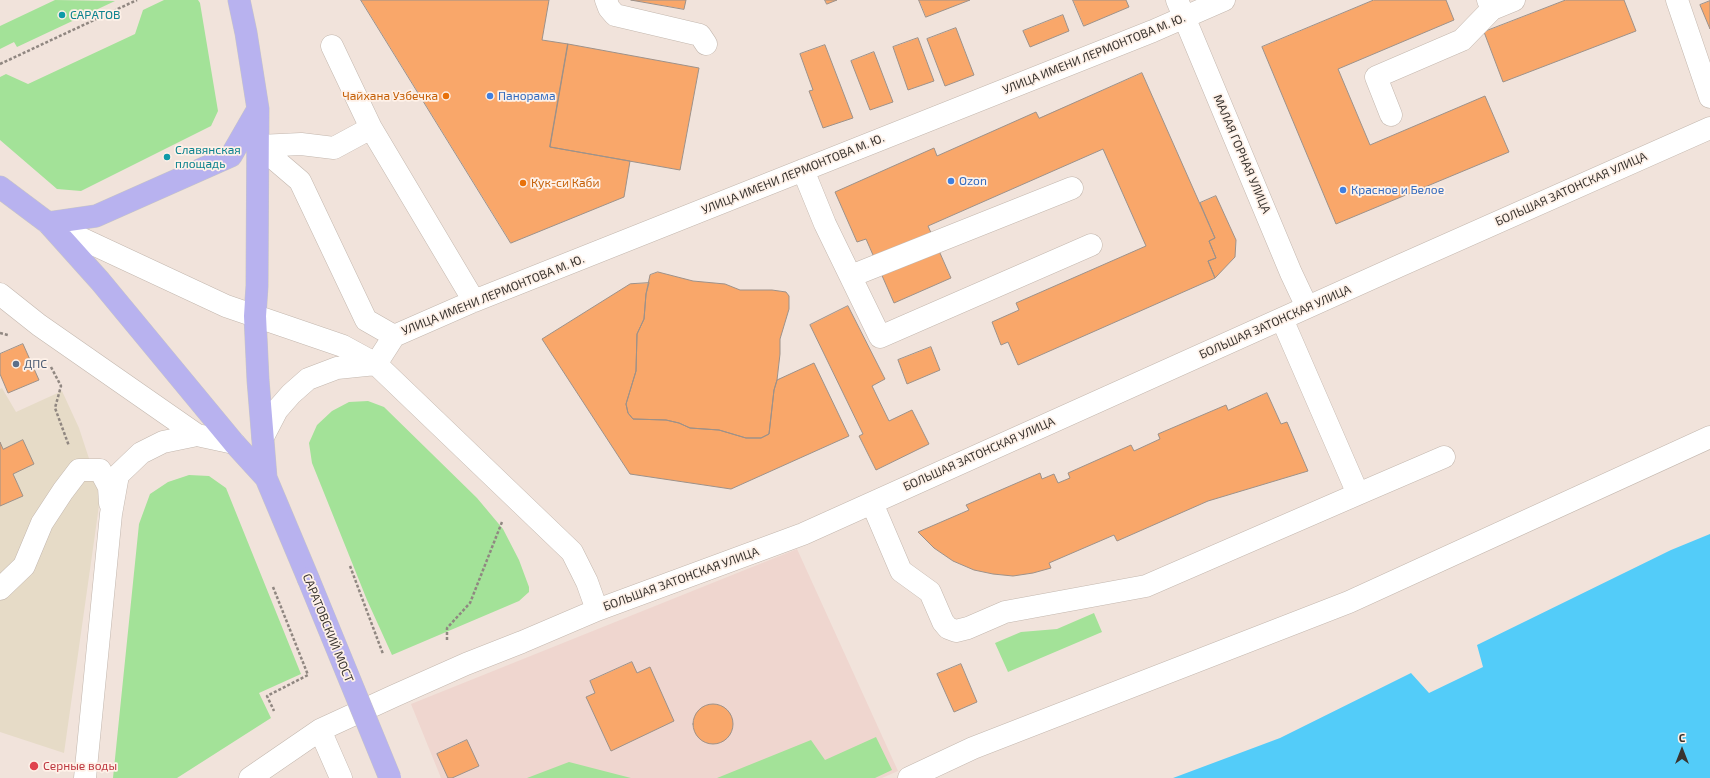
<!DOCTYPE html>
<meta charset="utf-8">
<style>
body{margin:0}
#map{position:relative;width:1710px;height:778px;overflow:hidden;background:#f1e3db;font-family:"Exo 2",sans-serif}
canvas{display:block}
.north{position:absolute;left:1662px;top:730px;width:40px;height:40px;-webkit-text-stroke:3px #fef1e8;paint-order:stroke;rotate:0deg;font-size:11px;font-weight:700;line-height:16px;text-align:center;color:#393430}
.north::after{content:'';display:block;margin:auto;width:14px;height:18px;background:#393430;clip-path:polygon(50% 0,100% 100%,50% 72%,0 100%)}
</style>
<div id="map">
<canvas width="1710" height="778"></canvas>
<div class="north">С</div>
</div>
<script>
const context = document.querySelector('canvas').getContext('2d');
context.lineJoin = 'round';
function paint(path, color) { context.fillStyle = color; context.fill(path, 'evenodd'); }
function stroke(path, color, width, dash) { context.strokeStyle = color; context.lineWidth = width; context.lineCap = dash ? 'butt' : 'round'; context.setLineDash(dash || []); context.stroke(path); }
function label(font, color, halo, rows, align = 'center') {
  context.font = font + ' "Exo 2",sans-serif'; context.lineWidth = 3.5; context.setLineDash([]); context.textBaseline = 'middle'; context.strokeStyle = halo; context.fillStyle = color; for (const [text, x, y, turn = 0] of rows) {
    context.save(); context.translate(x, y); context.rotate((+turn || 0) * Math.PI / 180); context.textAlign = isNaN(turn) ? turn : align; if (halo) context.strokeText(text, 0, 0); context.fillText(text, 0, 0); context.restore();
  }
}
paint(new Path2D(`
 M797 549 898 771 882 778H441L411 704Z`), '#efd6cf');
paint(new Path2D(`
 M2 388 16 412 62 391 79 428 97 483 99 505 96 527 64 753 0 732V389Z`), '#e6dbc7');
paint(new Path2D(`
 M55 0 115 1 17 47 14 42 0 49V26Z
 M164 0H198L200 3 218 111 211 126 81 191 57 189 0 140V77L6 74 28 84 135 34 143 10Z
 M368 401 384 407 477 498 503 529 519 560 529 587V592L519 601 392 655 367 600 312 463 309 443 317 425 332 411 349 402Z
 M189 475 209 476 226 488 301 674 259 693 271 718 177 778H113L139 524 150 494 168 482Z
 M1094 613 1102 632 1008 672 995 643 1021 632 1057 629Z
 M876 737 892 770 875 778H717L811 740 825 760Z
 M569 762 631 778H527Z`), '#a3e298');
paint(new Path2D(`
 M1710 534V778H1173L1280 738 1411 673 1429 693 1483 667 1477 645 1671 550Z`), '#53ccf9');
const building = new Path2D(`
 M361 0H549L542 40 568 44 550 147 630 161 624 197 511 243Z
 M631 0H686L684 9Z
 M825 0H837L827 4Z
 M919 0H970L926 17Z
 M1073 0H1126L1129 7 1084 26Z
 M1374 0H1446L1454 20 1338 69 1370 145 1485 96 1509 152 1336 224 1262 47Z
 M1566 0H1624L1636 31 1503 82 1484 32Z
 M1710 1V29L1700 5Z
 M1063 15 1069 31 1030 47 1023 31Z
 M956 28 974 75 945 86 927 39Z
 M918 38 934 81 908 90 893 47Z
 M568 44 699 68 680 170 550 147Z
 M825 45 853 118 823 128 809 91 813 90 800 54Z
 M874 52 893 102 870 110 851 61Z
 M1142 73 1215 238 1209 241 1216 258 1208 261 1215 278 1018 365 1008 342 1001 345 992 322 1019 310 1016 303 1146 246 1103 149 928 226 951 278 894 303 866 239 857 242 835 192 934 148 937 156 1036 112 1039 118Z
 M1216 196 1236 240 1235 257 1215 278 1208 261 1216 258 1209 241 1215 238 1200 203Z
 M658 272 693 281 725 284 740 290H772L786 292 789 296V309L780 339V354L777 380 774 390 769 434 761 438H746L719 430 690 428 679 423 666 420 633 419 628 413 626 404 636 371 637 334 644 319 646 294 650 275Z
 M649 283 646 294 644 319 637 334 636 371 626 404 628 413 633 419 666 420 679 423 690 428 719 430 746 438H761L769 434 774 390 777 380 814 363 849 436 731 489 630 474 542 339 630 284Z
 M848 306 885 379 872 386 889 421 912 410 929 444 876 470 859 436 863 434 810 325Z
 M23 344 39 380 8 393 0 374V354Z
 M931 347 940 370 907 384 898 360Z
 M1267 393 1281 424 1287 422 1308 471 1208 501 1117 541 1114 535 1049 563 1051 568 1033 573 1013 576 993 574 974 570 953 561 934 548 918 532 969 510 966 505 1040 473 1042 479 1054 474 1058 483 1070 478 1068 473 1131 445 1134 451 1160 439 1158 434 1226 405 1228 410Z
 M23 440 34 464 13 474 23 496 0 506V442L3 449Z
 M632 662 637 673 650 667 674 721 611 751 586 697 595 693 590 681Z
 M961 664 977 702 954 712 937 674Z
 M693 724a20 20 0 1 1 40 0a20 20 0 1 1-40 0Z
 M467 740 479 766 452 778H448L437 754Z`);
paint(building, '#f9a76a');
stroke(building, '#9d9189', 1);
const minor = new Path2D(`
 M606 0 609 8 615 15 700 35 706 44
 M1177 0 1291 273 1307 307
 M1677 0 1710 97
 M1492 9 1514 0
 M332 46 371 128 474 301
 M1391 115 1376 77 1462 40 1492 9 1488 0
 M259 146 300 181 366 320 394 336
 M259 146 301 144 334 148 371 128
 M803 170 825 224 880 337 1091 245
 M48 223 226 306 343 346 376 364 572 552 587 582 597 610
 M851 276 1072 188
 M0 294 39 325 197 435
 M376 364 394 336 474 301 1153 31 1224 0
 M263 437 277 410 291 394 308 379 337 368 376 364
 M1358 494 1444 457
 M872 503 901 571 930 592 943 622 948 628 956 631 968 628 1005 612 1146 586 1358 494 1282 319
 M0 589 24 566 42 523 63 491 79 470H100L109 487 110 503
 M320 730 341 778
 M85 778 111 514 118 475 141 453 163 442 197 435 234 443
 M250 778 320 730 394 696 466 664 522 642 597 610 803 534 1399 266 1710 128
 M909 778 973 748 1349 602 1710 437`);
const major = new Path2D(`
 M239 0 246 33 258 109 257 286 255 316 258 380 266 478 308 578
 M0 187 48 223 100 281 234 443 266 478
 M48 223 96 216 231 156 258 109`);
stroke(minor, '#c3b7ae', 23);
stroke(major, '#c8c6c5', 23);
stroke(new Path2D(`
 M0 64 137 0
 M0 333 8 335
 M51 367 61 386 55 408 69 446
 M350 566 383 654
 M273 587 308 675 267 696 274 711
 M447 640V628L470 603 502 522`), '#908781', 2.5, [3, 2]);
stroke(minor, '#fff', 22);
stroke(major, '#b8b2ef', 22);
const majorBridge = new Path2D(`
 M308 578 390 778`);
stroke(majorBridge, '#c8c6c5', 23, []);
stroke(majorBridge, '#b8b2ef', 22);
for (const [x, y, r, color] of [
 [62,15,4,"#0f9aa8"],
 [446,96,4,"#e8710a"],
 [490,96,4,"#3f7fe0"],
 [167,157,4,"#0f9aa8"],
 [951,181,4,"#3f7fe0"],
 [523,183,4,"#e8710a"],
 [1343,190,4,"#3f7fe0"],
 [16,364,4,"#5c6f8a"],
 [34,766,5,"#e0444e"]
]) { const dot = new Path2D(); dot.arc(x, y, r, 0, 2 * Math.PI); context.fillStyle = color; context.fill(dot); stroke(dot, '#fef1e8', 1.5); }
label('12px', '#0d838f', '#fef1e8', [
 ["САРАТОВ",70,15],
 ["Славянская",175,150],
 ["площадь",175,164]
], 'left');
label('12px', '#393430', '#fef1e8', [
 ["УЛИЦА ИМЕНИ ЛЕРМОНТОВА М. Ю.",1094,54,-22],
 ["МАЛАЯ ГОРНАЯ УЛИЦА",1242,154,67],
 ["УЛИЦА ИМЕНИ ЛЕРМОНТОВА М. Ю.",793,174,-22],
 ["БОЛЬШАЯ ЗАТОНСКАЯ УЛИЦА",1571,189,-24],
 ["УЛИЦА ИМЕНИ ЛЕРМОНТОВА М. Ю.",493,295,-22],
 ["БОЛЬШАЯ ЗАТОНСКАЯ УЛИЦА",1275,322,-24],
 ["БОЛЬШАЯ ЗАТОНСКАЯ УЛИЦА",979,454,-24],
 ["БОЛЬШАЯ ЗАТОНСКАЯ УЛИЦА",681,579,-20],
 ["САРАТОВСКИЙ МОСТ",328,628,68]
]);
label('12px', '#c56008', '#fef1e8', [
 ["Чайхана Узбечка",438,96],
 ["Кук-си Каби",531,183,"left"]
], 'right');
label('12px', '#366cbe', '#fef1e8', [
 ["Панорама",498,96],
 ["Ozon",959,181],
 ["Красное и Белое",1351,190]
], 'left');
label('12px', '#4e5e75', '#fef1e8', [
 ["ДПС",24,364]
], 'left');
label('12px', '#be3a42', '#fef1e8', [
 ["Серные воды",43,766]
], 'left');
</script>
